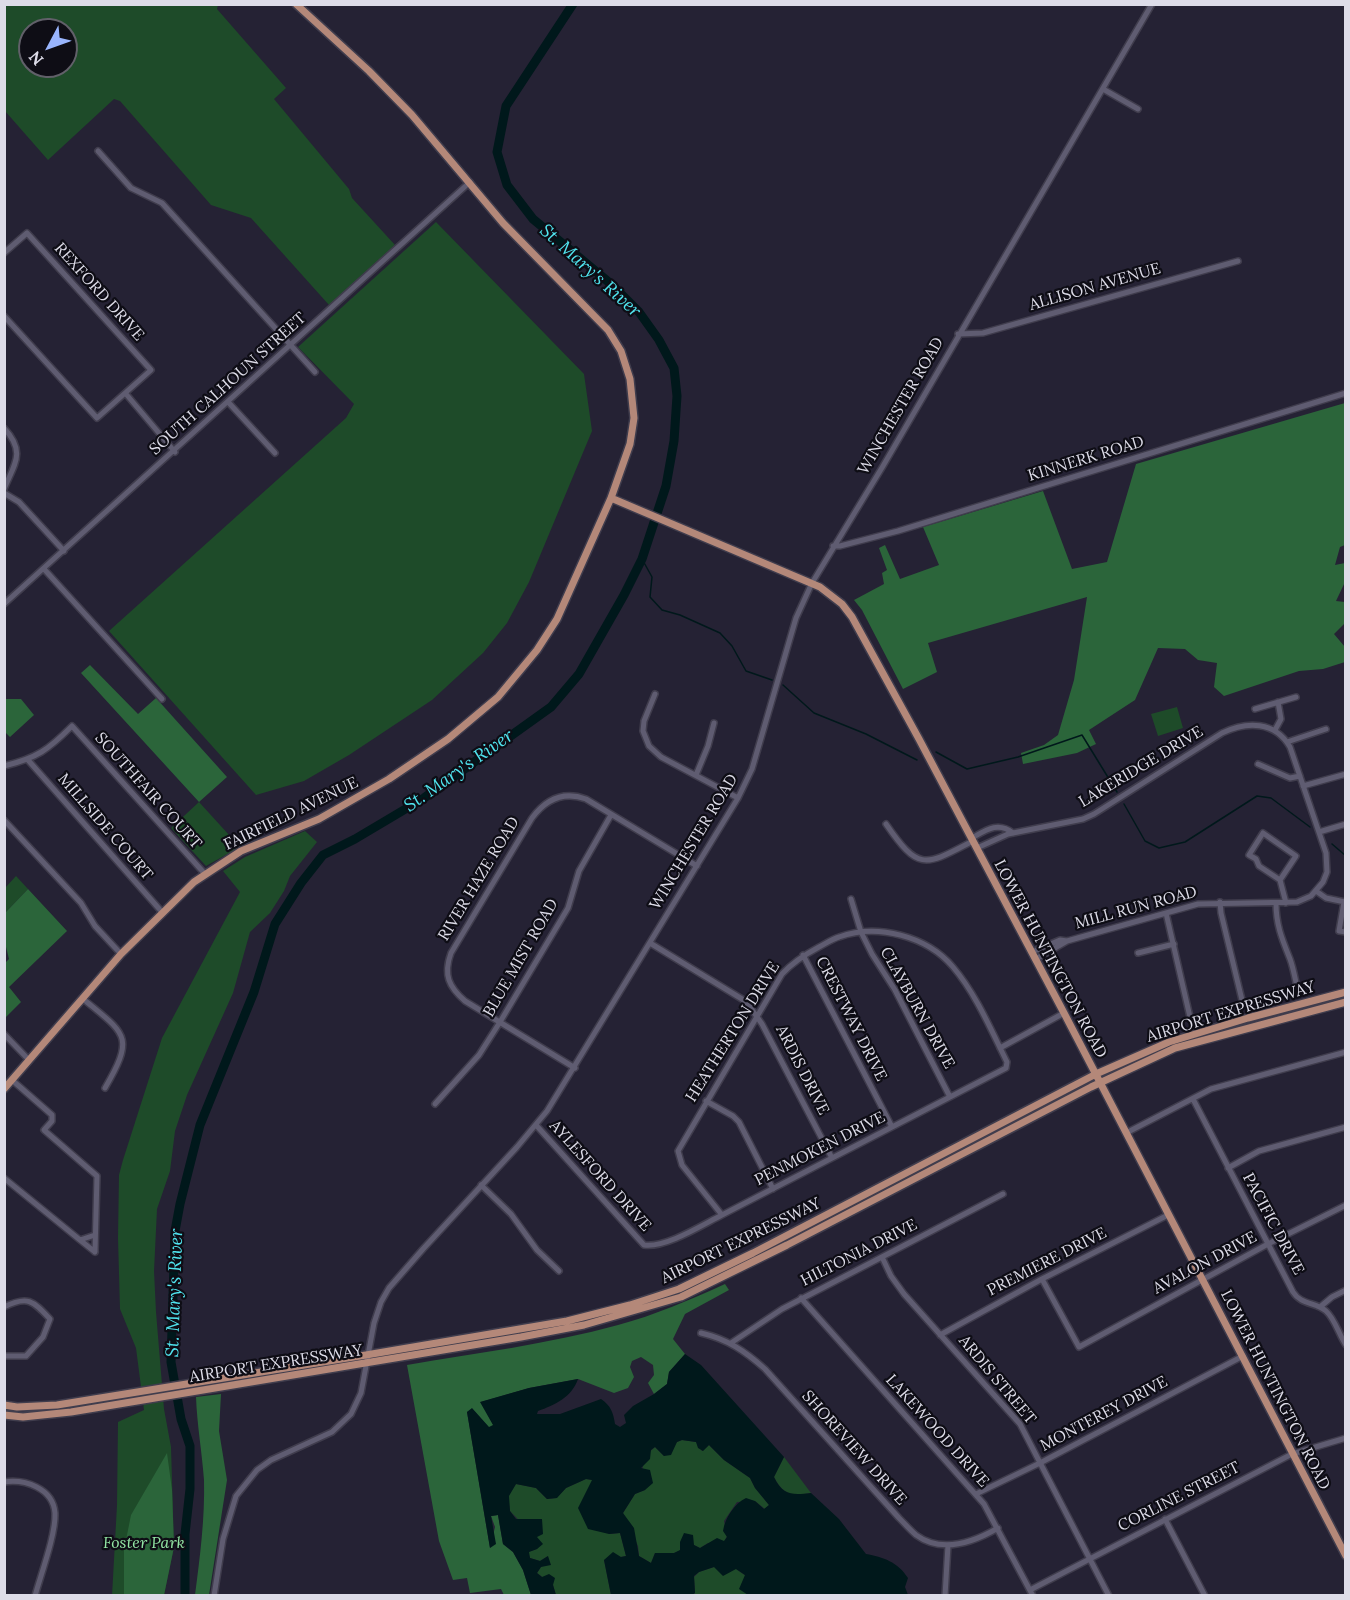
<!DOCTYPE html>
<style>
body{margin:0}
#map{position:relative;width:1350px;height:1600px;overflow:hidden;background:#252234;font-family:Lora,serif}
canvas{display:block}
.frame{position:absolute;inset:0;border:6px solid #dddce8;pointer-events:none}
.north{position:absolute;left:18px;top:18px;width:60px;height:60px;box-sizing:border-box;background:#0e0d15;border:2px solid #616069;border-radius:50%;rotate:229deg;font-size:16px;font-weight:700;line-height:24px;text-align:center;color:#dddce8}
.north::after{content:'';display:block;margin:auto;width:21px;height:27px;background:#99b5fd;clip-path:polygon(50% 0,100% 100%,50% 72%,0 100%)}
</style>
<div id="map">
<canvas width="1350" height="1600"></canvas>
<div class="frame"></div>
<div class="north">N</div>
</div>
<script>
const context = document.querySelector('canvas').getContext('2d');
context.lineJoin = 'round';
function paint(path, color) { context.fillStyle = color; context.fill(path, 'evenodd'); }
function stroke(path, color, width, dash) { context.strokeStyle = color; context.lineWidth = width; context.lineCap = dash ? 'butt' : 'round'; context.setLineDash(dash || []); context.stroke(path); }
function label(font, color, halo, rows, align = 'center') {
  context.font = font + ' Lora,serif'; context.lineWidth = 4.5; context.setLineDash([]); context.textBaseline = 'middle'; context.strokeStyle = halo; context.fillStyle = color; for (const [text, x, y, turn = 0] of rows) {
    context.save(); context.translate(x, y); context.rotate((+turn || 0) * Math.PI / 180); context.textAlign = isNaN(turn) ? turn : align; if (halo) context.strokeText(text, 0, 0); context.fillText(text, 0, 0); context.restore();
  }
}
paint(new Path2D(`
 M4 5H218L217 9 286 88 274 99 349 189 352 198 395 245 329 305 251 218 211 205 120 101 114 99 48 160 5 111ZM30 30H66V66H30Z
 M436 222 584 374 592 431 529 582 507 623 483 653 432 700 349 755 304 781 256 795 109 631 346 418 354 404 298 347Z
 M1177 707 1183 728 1158 736 1151 714Z
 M199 802 240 847 206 866 171 828Z
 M305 831 317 842 290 876 284 891 270 913 250 932 233 993 187 1095 175 1131 170 1171 157 1209 154 1271 156 1312 164 1409 171 1447 174 1547 164 1595 112 1596 117 1505 118 1422 144 1410 136 1348 120 1309 118 1238 119 1175 123 1160 162 1038 240 892 223 871 245 857Z
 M16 876 28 889 5 913V888Z
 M682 1440 696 1442 702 1451 709 1445 724 1460 750 1478 755 1488 769 1505 765 1509 755 1501 737 1502 724 1521 727 1536 724 1542 708 1543 700 1548 694 1545 674 1553H655L651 1563 639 1556 638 1546 623 1513 635 1494 645 1490C642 1472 639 1460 655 1447L664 1456 677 1442Z
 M784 1457 811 1493C792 1496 784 1496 774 1477Z
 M586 1479 593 1480 609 1534 620 1533 626 1556 604 1560 611 1595H556L553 1585 537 1573 548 1556 540 1561 530 1558 528 1552 537 1549 540 1542 510 1511 508 1496 516 1484 536 1488 547 1499 556 1498 566 1488Z
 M714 1567 736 1569 746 1576 748 1595 692 1596 695 1593 694 1577 699 1572Z`), '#1e4b29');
paint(new Path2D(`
 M1345 403V545L1340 547 1335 565 1345 563V582L1336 601 1345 602V623L1334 634 1345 647V662L1323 669 1299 671 1224 696 1214 687 1217 663 1198 660 1185 649 1158 648 1135 700 1089 730 1096 744 1077 753 1023 764 1021 753 1044 745 1058 735 1074 680 1087 597 928 643 937 672 903 689 862 610 854 600 884 584 882 573 887 570 879 548 885 545 900 579 939 565 923 527 1043 491 1072 569 1107 562 1136 464Z
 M90 665 138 714 156 698 227 777 199 802 81 673Z
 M4 699H21L34 715 10 737 5 732Z
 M28 889 67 931 9 987 21 1002 5 1018V963L9 959 5 943V913Z
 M725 1284 729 1290 685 1314 673 1339 685 1354 669 1372 667 1384 654 1394 648 1383 654 1375 653 1365 641 1357 632 1361 630 1367 634 1377 628 1388 614 1393 578 1379 529 1388 481 1402 494 1426 489 1428 472 1409 467 1412 490 1548 495 1527 491 1516 498 1515 503 1544 513 1552 523 1570 531 1595H504L501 1589 470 1593 467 1578 453 1580 439 1541 407 1365C477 1353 549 1344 618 1325 655 1315 690 1300 725 1284Z
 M221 1394 219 1431 227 1480 209 1595H195C200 1557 205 1518 204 1480 202 1452 197 1425 196 1397Z
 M167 1453 172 1490 174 1547 164 1595H124V1550L131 1515Z`), '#2b653a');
paint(new Path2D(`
 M685 1354 701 1365 784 1457 774 1477C783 1496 793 1495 811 1493L839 1519 866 1554C883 1557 898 1562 908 1578L905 1587 908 1595H748L739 1589 745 1575 736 1569 723 1576 714 1567 699 1572 694 1576 695 1593 692 1595H611L604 1560 613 1552 621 1557 626 1556 620 1533 609 1534 588 1529 578 1508 592 1480 586 1479 566 1488 557 1498 547 1499 536 1488 516 1484 509 1496 510 1511 516 1519H542L543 1534 537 1537 543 1544 537 1549 529 1552 530 1558 540 1561 548 1556 551 1565 541 1567 537 1573 542 1577 549 1574 555 1578 553 1585 556 1595H531L523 1570 513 1552 503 1544 498 1515 491 1516 496 1544 490 1548 467 1412 472 1408 489 1427 493 1425 480 1402 529 1388 578 1379C572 1397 555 1405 538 1411L537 1414H560L601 1399C611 1406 613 1412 615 1424L620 1427 626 1423 624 1415 633 1406 654 1394 667 1384 669 1372ZM682 1440 696 1442 698 1448 703 1451 709 1445 724 1460 750 1478 755 1488 769 1505 764 1509 755 1501 746 1498C734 1504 725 1518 723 1531L727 1537 724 1541 717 1538 700 1548 694 1545 693 1535 684 1533 680 1542V1550L674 1553H655L651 1563 639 1556 634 1528 623 1513 635 1494 645 1490 653 1483 650 1470 641 1468 650 1459 651 1450 655 1447 664 1456 671 1455 677 1442Z`), '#00181b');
stroke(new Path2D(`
 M642 559 652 577 650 597 662 610 680 615 720 633 732 646 746 671 772 680
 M783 685 814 713 866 734 917 760
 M936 752 967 769 1018 757 1082 735 1117 792
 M1124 804 1145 841 1159 848 1185 842 1257 796 1271 798 1310 827
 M1332 844 1346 856`), '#00181b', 1.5);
stroke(new Path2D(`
 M185 1596V1534L190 1489V1446L181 1419 171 1362 175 1231 180 1204 200 1125 254 992 275 924 301 883 323 855 355 839 424 798 551 707 579 674 624 595 642 559 666 486 674 441 677 396 674 368 659 340 639 312 611 284 533 219 507 185 497 152 506 106 573 4`), '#00181b', 9);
const minor = new Path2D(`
 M1103 89 1138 109
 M98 151 131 188 162 203 315 372
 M4 253 27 233 151 370 97 418 4 316
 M958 334 983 333 1238 261
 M126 394 175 452
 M229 403 275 453
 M4 428C26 452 15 463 4 489
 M4 493 19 502 64 551
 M833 546H840L898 531 1346 393
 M44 569 162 699
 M4 604 470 182
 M655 694 644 721 643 731 649 746 661 757 738 798
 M1255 709 1296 697
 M1275 730 1281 719 1278 702
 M1287 742 1326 729
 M28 760 162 912
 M1258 764 1290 778 1300 776
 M4 766C37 758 48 750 72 726L205 874
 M696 775 708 746 714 723
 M1303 786 1346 774
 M4 820 81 903 95 926 121 954
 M886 824C919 872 925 866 973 841
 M1319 832 1346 824
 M972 838C986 830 998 821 1013 833
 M977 848 1008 834 1083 819 1094 814 1222 733C1247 721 1275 721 1290 747L1326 853 1327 872 1323 882 1311 896 1297 902 1198 904 1067 941 1060 940 1032 952
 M1280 880 1296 856 1263 833 1249 855 1256 859 1259 866 1280 880 1286 903
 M1316 891 1326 898 1345 902
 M851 899 861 932 872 954 895 990 950 1097
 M1220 902 1221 913 1242 1000
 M1344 902 1339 931 1346 932
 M1276 903C1276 925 1282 939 1290 959 1293 967 1295 978 1297 987
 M1166 913 1190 1017
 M650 943 742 999 750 1007 762 1024 832 1158
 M1138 953 1174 944
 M803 955 892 1127
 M1036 959 1067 941
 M82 998C125 1034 136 1035 105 1088
 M4 1034 29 1060
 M1000 1048 1064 1013
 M575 1068 465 1001C449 987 443 975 451 953L532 818C546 799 564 791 586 799L697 866
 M12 1080 52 1115V1121L44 1130 97 1176 95 1252
 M1193 1099 1293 1292C1301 1305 1316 1302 1326 1311 1335 1319 1339 1335 1346 1345
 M706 1101 733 1116 739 1122 773 1189
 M435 1104 479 1055 500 1022 568 908 579 871 611 815
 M536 1125 644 1245C666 1248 702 1225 722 1215L1006 1068 1007 1062C991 1030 976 994 953 967 927 936 877 923 839 937 832 939 825 944 819 947 804 955 793 962 782 974L678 1151 682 1165 722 1215
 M1126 1133 1211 1089 1346 1052
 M1228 1168 1259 1151 1346 1127
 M4 1178 80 1240 95 1235
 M481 1185 511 1214 537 1250 559 1271
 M80 1240 95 1252
 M882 1257 891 1276 904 1294 1020 1424 1109 1596
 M1042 1279 1079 1347 1268 1244 1346 1205
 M801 1298 984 1504 1033 1596
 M4 1307C28 1295 33 1301 50 1319L43 1337 26 1356H4
 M1320 1307 1332 1297 1346 1290
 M701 1333C727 1339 745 1351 765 1369L899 1518C905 1524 910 1530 916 1535 942 1554 974 1542 998 1528
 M940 1335 1042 1279 1168 1215
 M731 1343 782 1309 1003 1194
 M4 1482C25 1479 53 1488 55 1513 56 1534 41 1574 35 1596
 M976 1494 1040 1463 1243 1356
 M1165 1519 1205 1596
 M1030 1590 1292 1454 1346 1438
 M214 1596 223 1539 236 1496 257 1470 271 1460 332 1432 351 1414 361 1393 374 1323 381 1302 389 1288 423 1249 517 1147 547 1111 738 798 752 769 796 618 812 583 883 466 1152 4
 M945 1596 948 1545`);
const major = new Path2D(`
 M611 498 820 587 842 604 852 617 919 739 1064 1013 1346 1556
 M4 1089 121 954 194 882 241 851 319 819 389 779 448 739 498 697 537 650 557 619 611 498 630 444 634 418 630 379 621 351 608 330 503 223 412 115 369 71 296 4
 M4 1405 17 1407 57 1405 366 1355 567 1321 630 1305 679 1289 753 1253 1096 1074 1169 1042 1248 1018 1346 992
 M4 1415 23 1417 71 1412 521 1337 584 1325 681 1297 787 1245 1091 1087 1175 1048 1346 1002`);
stroke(minor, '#403d4d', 8);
stroke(major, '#403d4d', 10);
stroke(minor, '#5f5c71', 5);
stroke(major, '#b48879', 7);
label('16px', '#dddce8', '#0e0d15', [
 ["ALLISON AVENUE",1095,287,-16],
 ["REXFORD DRIVE",99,292,48],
 ["SOUTH CALHOUN STREET",228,384,-42],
 ["WINCHESTER ROAD",901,406,-60],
 ["KINNERK ROAD",1086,459,-17],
 ["LAKERIDGE DRIVE",1141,767,-31],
 ["SOUTHFAIR COURT",148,791,48],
 ["FAIRFIELD AVENUE",291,814,-26],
 ["MILLSIDE COURT",105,827,49],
 ["WINCHESTER ROAD",694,842,-59],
 ["RIVER HAZE ROAD",479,879,-59],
 ["MILL RUN ROAD",1136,908,-15],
 ["BLUE MIST ROAD",521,958,-60],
 ["LOWER HUNTINGTON ROAD",1050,959,62],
 ["CLAYBURN DRIVE",917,1008,61],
 ["AIRPORT EXPRESSWAY",1231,1012,-17],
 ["CRESTWAY DRIVE",851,1019,63],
 ["HEATHERTON DRIVE",733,1032,-58],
 ["ARDIS DRIVE",802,1070,63],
 ["PENMOKEN DRIVE",820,1149,-27],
 ["AYLESFORD DRIVE",600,1176,48],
 ["PACIFIC DRIVE",1273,1224,62],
 ["AIRPORT EXPRESSWAY",741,1241,-26],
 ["HILTONIA DRIVE",859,1253,-27],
 ["PREMIERE DRIVE",1047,1262,-27],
 ["AVALON DRIVE",1205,1263,-28],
 ["AIRPORT EXPRESSWAY",276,1364,-9],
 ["ARDIS STREET",997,1380,50],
 ["LOWER HUNTINGTON ROAD",1275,1390,63],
 ["MONTEREY DRIVE",1104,1414,-28],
 ["LAKEWOOD DRIVE",937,1431,48],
 ["SHOREVIEW DRIVE",854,1448,48],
 ["CORLINE STREET",1179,1497,-27]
]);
label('italic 16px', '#93e6a4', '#0e0d15', [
 ["Foster Park",144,1543]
]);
label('italic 18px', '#50e4ee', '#0e0d15', [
 ["St. Mary's River",590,271,42],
 ["St. Mary's River",459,771,-35],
 ["St. Mary's River",175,1293,-88]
]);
</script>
